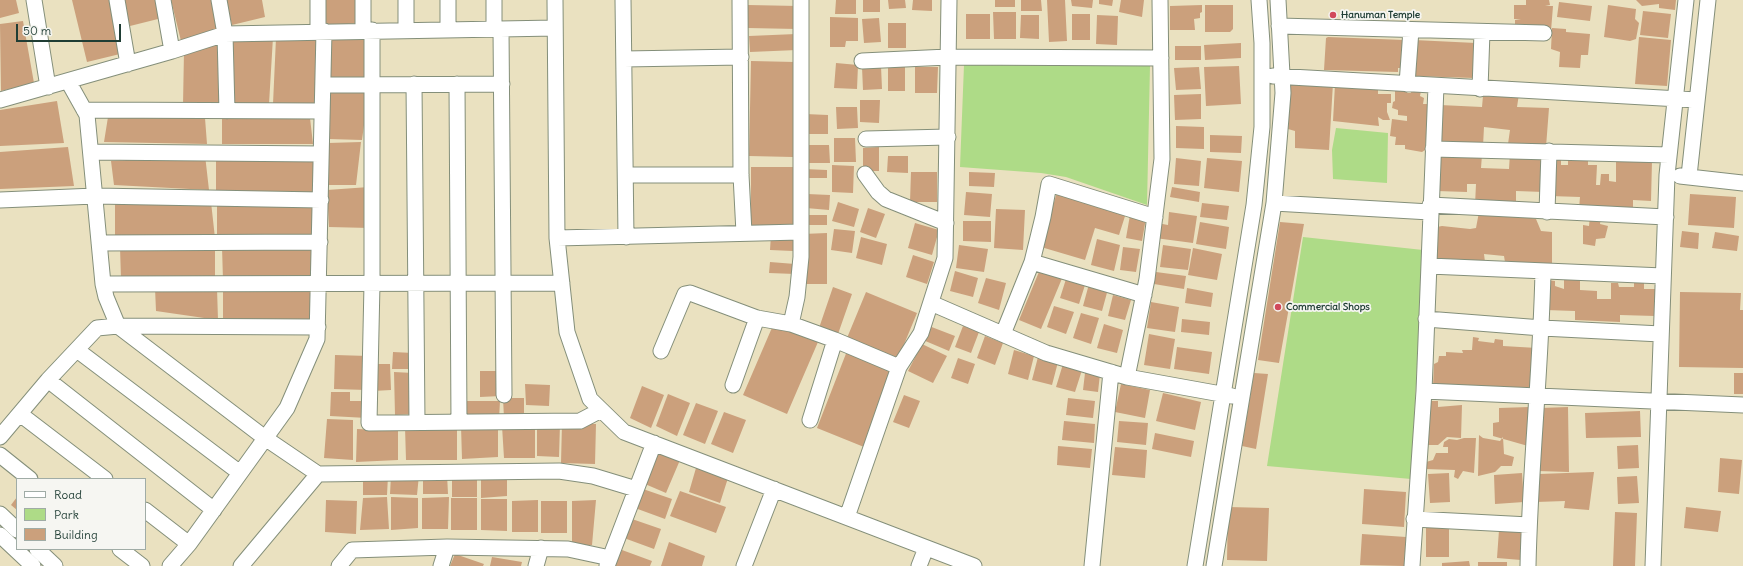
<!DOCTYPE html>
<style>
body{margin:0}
#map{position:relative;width:1743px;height:566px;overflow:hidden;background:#eae1c0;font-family:Delius,sans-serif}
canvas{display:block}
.legend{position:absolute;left:16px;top:478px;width:130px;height:72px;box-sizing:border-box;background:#f6f6f2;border:1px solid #a0aca6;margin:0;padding:5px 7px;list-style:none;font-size:12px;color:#1f3d34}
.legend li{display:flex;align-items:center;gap:8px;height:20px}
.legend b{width:20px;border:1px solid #a0aca6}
.scale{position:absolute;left:16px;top:24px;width:105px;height:18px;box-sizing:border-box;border:2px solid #1f3d34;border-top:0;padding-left:5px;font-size:12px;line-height:14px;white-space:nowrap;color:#1f3d34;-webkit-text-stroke:3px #f6f6f2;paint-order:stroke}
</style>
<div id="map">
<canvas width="1743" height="566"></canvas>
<ul class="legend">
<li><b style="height:5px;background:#fff"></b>Road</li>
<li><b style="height:11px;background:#aedb87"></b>Park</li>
<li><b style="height:11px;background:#cba07c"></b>Building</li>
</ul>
<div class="scale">50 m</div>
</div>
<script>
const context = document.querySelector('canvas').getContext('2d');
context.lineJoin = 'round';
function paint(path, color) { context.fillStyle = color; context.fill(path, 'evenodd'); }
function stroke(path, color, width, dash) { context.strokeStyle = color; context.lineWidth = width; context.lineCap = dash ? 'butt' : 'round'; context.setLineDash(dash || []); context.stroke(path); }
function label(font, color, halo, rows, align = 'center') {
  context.font = font + ' Delius,sans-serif'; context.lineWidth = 3.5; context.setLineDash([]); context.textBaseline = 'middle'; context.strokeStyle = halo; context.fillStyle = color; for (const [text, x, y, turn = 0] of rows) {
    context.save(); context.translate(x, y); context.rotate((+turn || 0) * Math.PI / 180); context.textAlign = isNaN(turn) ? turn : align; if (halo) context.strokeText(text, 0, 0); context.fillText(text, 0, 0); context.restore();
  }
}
paint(new Path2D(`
 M964 65 1150 66 1147 205 1066 177 1041 173 960 167Z
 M1336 128 1388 133 1387 183 1333 179 1332 150Z
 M1303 237 1423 250 1411 479 1267 466Z`), '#aedb87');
paint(new Path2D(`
 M0 0H16L19 13 0 18Z
 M72 0H111L120 54 87 62Z
 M123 0H159L162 18 130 26Z
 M171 0H214L219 31 181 41Z
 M226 0H262L265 17 232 25Z
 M322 0H359L360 23 322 26Z
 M836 0H856V14H835Z
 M863 0H880V12H863Z
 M888 0H905L906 8 889 9Z
 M913 0H932V11L912 10Z
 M995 0H1015V7H995Z
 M1021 0H1041L1042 11H1021Z
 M1047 0H1065L1067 41 1049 42Z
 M1071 0H1093L1092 8 1072 6Z
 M1099 0H1113L1112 6 1099 4Z
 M1121 0H1144L1142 17 1119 12Z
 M1526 0H1549L1550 5 1545 6H1553L1551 31 1515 30V20L1521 19H1514V5H1526Z
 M1636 0H1676L1675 10 1659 8V4L1642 6Z
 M1559 2 1592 6 1590 21 1557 17Z
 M748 5 798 6 797 29 748 28Z
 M1202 5V12L1200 13V18L1194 19 1195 30H1170V6Z
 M1205 5H1233V29L1230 32H1205Z
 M1608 5 1636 9 1635 19 1639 23 1636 39 1630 41 1604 37Z
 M1643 11 1671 14 1668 38 1640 35Z
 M993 12H1016V39H994Z
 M966 14H990V39H966Z
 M1072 14H1090V40H1072Z
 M1021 15H1039V39L1020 38Z
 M1097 15 1118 16 1117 45 1096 44Z
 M830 17 858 18V41H846L845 47H830Z
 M879 18 881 42 864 43 862 19Z
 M23 21 34 83 1 91 0 24Z
 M888 23H906V48H888Z
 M1552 28 1566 29V32L1590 34 1588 55H1581L1580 68 1559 67 1560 52 1551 49Z
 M329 34 369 37V81L328 82Z
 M796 34 797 50 750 52 749 36Z
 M316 36 315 106 273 104 276 38Z
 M273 37 269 104 230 106 229 39Z
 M1328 37 1404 40 1403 68H1398V72L1324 70 1326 38Z
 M1639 37 1671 40 1667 86 1635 84Z
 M1414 40 1476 43 1474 78 1413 76Z
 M220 43 224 102 183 105 184 51Z
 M1241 43V58L1205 60 1204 45Z
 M1175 46H1201V60H1175Z
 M751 61 795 62 793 157 749 156Z
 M836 63 858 65 857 89 834 88Z
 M881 66 882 89 863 90 862 67Z
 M888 66H905V91H888Z
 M1239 66 1241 104 1206 106 1204 67Z
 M915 67H938L937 93H915Z
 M1199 67 1201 89 1176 90 1174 68Z
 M1291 81 1333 83 1329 150 1295 148V131L1288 129Z
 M1335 84 1378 87V94H1391V103H1387V112L1390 120H1383L1378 117 1379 126 1333 121Z
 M1407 87V93H1411V91H1421L1420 96 1424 98 1423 104H1429L1430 137 1426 139 1425 150 1422 152 1405 149V145H1395L1396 137 1390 136 1392 119 1407 121V116L1398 115V110L1392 108 1393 102 1395 101V89Z
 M369 88 362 140 329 139 326 90Z
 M1201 94V119L1175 120 1174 95Z
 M1519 94 1517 107 1549 108 1546 147 1508 144 1510 130 1484 127 1483 146 1440 145V105L1482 107 1483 96 1504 97Z
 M860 100H880L879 123 860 122Z
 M57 101 64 143 0 146V110Z
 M836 107H857L858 128 837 129Z
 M805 114 828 115V134H805Z
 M222 116 310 118 313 144H222Z
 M108 117 205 118 207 144 104 142Z
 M1176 126 1204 127V149L1176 148Z
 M1210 135 1242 136 1241 153 1210 152Z
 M834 138H855L856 162H834Z
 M361 142 356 185H328V143Z
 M805 145H829L830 163H806Z
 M68 147 74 186 0 189V152Z
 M879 147V171H863V148Z
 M1510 153 1545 154 1544 192 1516 191V206L1475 205 1476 184H1467V192L1437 191 1438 154 1482 155 1481 168 1509 169Z
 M205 155 209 190 114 185 111 161Z
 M888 156H908V173L887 172Z
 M1551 156 1561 157V165H1568V157L1577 158V161H1583V157L1588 158V165H1597L1596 185H1600L1601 174H1609V181L1616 182V159L1652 161 1651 201 1633 200V211L1579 209 1580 197 1550 196Z
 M216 157H313L314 193 216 194Z
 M1176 158 1201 161 1199 186 1174 184Z
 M1207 158 1242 161 1239 192 1204 188Z
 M832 165 854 166 853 193 832 192Z
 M751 167H798L797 229H751Z
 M804 169 827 170V178H804Z
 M911 172H937V202H910Z
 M969 172 995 173 994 187 969 186Z
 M369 187 370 228 329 227 327 190Z
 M1172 187 1200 192 1199 202 1170 197Z
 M966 192 992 194 990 217 964 215Z
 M1057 192 1126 213 1119 235 1095 228 1085 260 1041 247Z
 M807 194 830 195 829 210 806 208Z
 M1690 194 1736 197 1734 228 1688 225Z
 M115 200 211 202 215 238H115Z
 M217 201 313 203 317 239 217 238Z
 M838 202 859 209 854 227 832 221Z
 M1202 203 1229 206 1227 220 1200 217Z
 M868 208 885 214 876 238 860 232Z
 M996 209 1025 210 1023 250 994 248Z
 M1169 212 1197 216 1193 243 1155 238 1157 223 1168 225Z
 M1479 212 1511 214 1536 219 1541 231 1552 232V266L1505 262 1504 256 1484 254 1485 262 1436 260 1437 227 1442 226 1470 229 1476 228Z
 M804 215H827V225H804Z
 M1130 215 1146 218 1142 241 1126 238Z
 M1590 216H1601L1600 224 1608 226 1605 238 1596 239 1595 246 1583 244V225L1589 226Z
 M963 221H991V242L963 241Z
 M1200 222 1229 227 1226 249 1196 244Z
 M1280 222 1304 224 1279 363 1258 360Z
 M915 223 939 230 932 255 908 248Z
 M834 229 855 231 852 253 831 250Z
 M1682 231 1699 233 1698 249 1680 247Z
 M1715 232 1739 236 1737 251 1712 248Z
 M827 233V284H804L803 234Z
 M771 235 794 236 793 251 770 250Z
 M861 237 887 244 882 265 856 258Z
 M1097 239 1120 245 1114 271 1091 265Z
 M316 245V279L223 280 222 247Z
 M959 245 988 249 984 272 956 268Z
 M1163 245 1191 249 1188 270 1160 267Z
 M215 246V279H121L120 247Z
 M1123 247 1140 249 1136 272 1120 270Z
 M1193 248 1222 254 1217 280 1188 275Z
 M913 255 934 262 927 284 906 277Z
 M770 262 795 264V274L769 273Z
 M1041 267 1063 276 1041 329 1019 320Z
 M955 271 978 278 973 297 950 291Z
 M1156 272 1186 276 1184 289 1154 284Z
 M1564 277H1580V290L1597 291V299H1611V283H1618L1619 287H1634V282L1644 283V289H1656L1655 316 1620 315V322L1575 320V311L1546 310 1547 280 1555 281V286L1564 289Z
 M986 278 1006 283 999 310 978 303Z
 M1066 279 1085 285 1079 304 1060 298Z
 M1089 284 1108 289 1102 311 1083 306Z
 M833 287 852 294 838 334 819 328Z
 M155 288H217L218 320 156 311Z
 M1187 288 1213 293 1211 307 1185 303Z
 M223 289H315V323H223Z
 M866 292 917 313 898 359 847 338Z
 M1680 292 1741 293 1740 310H1743V368L1679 367Z
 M1113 295 1131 300 1125 320 1108 316Z
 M1151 302 1179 307 1175 332 1147 328Z
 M1054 306 1074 312 1066 334 1047 327Z
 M1081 313 1099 318 1091 344 1073 338Z
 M1182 319 1210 322 1209 335 1181 332Z
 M774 323 818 342 787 414 743 395Z
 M1104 324 1123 330 1117 353 1097 348Z
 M929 326 955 336 949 351 923 340Z
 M963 326 979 332 971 353 955 347Z
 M1149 334 1175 339 1170 369 1144 365Z
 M985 336 1003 343 995 365 977 358Z
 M1473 337 1479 338 1478 341 1494 343 1495 339 1503 340V346L1537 348 1534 388 1526 387V394L1433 387 1434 364 1438 362 1439 356H1446V352L1463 353 1462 350H1472Z
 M922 344 947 356 933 383 908 371Z
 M1177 347 1212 352 1209 374 1174 369Z
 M1014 350 1034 356 1028 380 1008 374Z
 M847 351 895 370 864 447 817 428Z
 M393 352 413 353V369H392Z
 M335 355 368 356 367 390 334 389Z
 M1038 357 1058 362 1052 385 1032 380Z
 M958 358 975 364 968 384 951 378Z
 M373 364H390L391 390 373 391Z
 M1063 364 1082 370 1075 392 1056 387Z
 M480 371H501V396L480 397Z
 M394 372 413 373 415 414 395 415Z
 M1085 373 1100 374 1098 392 1083 390Z
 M1254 373 1268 374 1256 449 1242 446Z
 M1734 373H1743V394H1734Z
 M525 384 550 385 549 406 526 405Z
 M1121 384 1150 390 1145 418 1115 412Z
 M642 386 664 395 651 428 630 418Z
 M331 392H350V401H367V418L330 416Z
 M1163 393 1201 402 1195 430 1156 421Z
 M668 394 690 403 677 436 656 426Z
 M904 395 920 401 909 428 893 422Z
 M503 398H524V417L504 418Z
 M1068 398 1095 401 1093 418 1066 415Z
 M462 401H500L499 419H463Z
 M1427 401H1438V407L1462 405 1461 438 1447 437 1438 445H1424Z
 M696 403 718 411 705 444 683 435Z
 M1529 407 1528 446 1493 436V423L1499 422V408Z
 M1568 407 1569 472 1538 471 1541 408Z
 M1640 411 1641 437 1586 438 1585 413Z
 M724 412 746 420 733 453 711 444Z
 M327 419 353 420V460L324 458Z
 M1064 421 1095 424 1094 443 1062 440Z
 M1119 421 1148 423 1146 445 1117 442Z
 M562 423 596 424 595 464 561 463Z
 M537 424H560L559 457 537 456Z
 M498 425V457L462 459 461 426Z
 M535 425V458H504L502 426Z
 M457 426V460H406L405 427Z
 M357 429 398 431V460L356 462Z
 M1155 433 1194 441 1191 457 1152 449Z
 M1479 435 1483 438 1500 441 1503 437 1504 454 1514 457 1512 466H1501L1495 472 1478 476Z
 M1464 438H1476L1474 473 1463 471 1458 479 1454 477 1455 470 1425 469 1426 462 1433 460 1436 453H1448V447H1443L1444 442 1449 439 1457 440Z
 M1638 445 1639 468 1618 469 1617 446Z
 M1058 446 1092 449 1090 468 1057 465Z
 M1115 447 1147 450 1145 478 1112 475Z
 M657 452 680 460 666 493 645 484Z
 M1720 458 1742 460 1739 494 1718 492Z
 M696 468 728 478 720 503 689 492Z
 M1594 472 1589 510 1564 508 1565 501 1536 502 1539 474Z
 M507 473V496L481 498V474Z
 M1449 473 1450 502 1430 503 1428 474Z
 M1522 473 1524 502 1495 504 1494 475Z
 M447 474 448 494H423V475Z
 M477 474V497H452V475Z
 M363 475 388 476 387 495H363Z
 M419 475 417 495 390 494 391 476Z
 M1637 476 1639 503 1618 504 1617 477Z
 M643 489 672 499 665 519 635 508Z
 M1364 489 1406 492 1404 527 1362 524Z
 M680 491 726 507 716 533 670 516Z
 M17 497V510L11 505Z
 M387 497 389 529 360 530 363 498Z
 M391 497 418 498V528L391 530Z
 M449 497 448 529H422V498Z
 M451 498H477V530H451Z
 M481 499H507V531L481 530Z
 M326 500 357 501 356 534 325 532Z
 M538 500V532H512V501Z
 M596 500 592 545 572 546V501Z
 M541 501H567V533H541Z
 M1228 507 1269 508 1267 561 1227 560Z
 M1686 507 1721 511 1718 532 1684 528Z
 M1615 512 1637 513 1635 566H1613Z
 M632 519 661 529 654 549 624 538Z
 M1426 528H1449V557H1426Z
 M1499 530 1523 531 1521 560 1497 558Z
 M1362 534 1406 537 1404 566 1360 565Z
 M669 542 705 556 702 566H661Z
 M622 550 652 561 650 566H615Z
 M455 554 484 564 483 566H450Z
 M492 557 522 562 521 566H490Z
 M1469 561 1470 566H1442V563Z
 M1478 562H1507V566H1478Z`), '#cba07c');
const minor = new Path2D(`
 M34 0 48 87
 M117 0 128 64
 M163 0 172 51
 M219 0 225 34 227 111
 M318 0V31
 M363 0V31
 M406 0V30
 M448 0V29
 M494 0V29
 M555 0 557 238 567 332 590 399 624 432 974 566
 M623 0 626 237
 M740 0 741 175 744 233
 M1279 26 1544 33
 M501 29 504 395
 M372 30V284L369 423 580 421 601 410
 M624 59 741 57
 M862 61 948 57 1161 58
 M1273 76 1697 100
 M68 81 87 115 103 284 106 297 118 326 265 438 318 474
 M414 84 417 422
 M457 84 459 422
 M1407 84 1411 30
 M323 85 502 84
 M1480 89 1482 32
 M0 100 172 51 225 34 555 28
 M84 110 322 111
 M866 139 948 137
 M1433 149 1669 155
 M91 152 321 154
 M865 174 878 192 886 199 946 223
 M626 175H741
 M1680 176 1743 183
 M1689 176 1708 0
 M0 200 95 196 321 200
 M1274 203 1430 212
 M1430 205 1666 217
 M1547 212 1549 151
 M557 238 800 232
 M99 243 320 242
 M1032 262 1144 295
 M1429 266 1663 276
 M103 284 562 283
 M931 303 1046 353 1127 377 1232 396
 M1426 319 1542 328 1661 334
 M791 324 797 297 801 257V0
 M1003 334 1032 262 1043 217 1049 184 1155 217
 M77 350 240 473
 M661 351 685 294 690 293 757 318 791 324 835 340 899 367
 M1127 377 1147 279 1162 159 1160 0
 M48 380 214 510
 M733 385 757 318
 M1424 391 1743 405
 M20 414 105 479
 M810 420 835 340
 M0 437 48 380 97 328 118 326 318 327
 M0 455 30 479
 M145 510 189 544
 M0 514 17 530
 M847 517 899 367 921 333 945 258 949 0
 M1414 519 1529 525
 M0 535 33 566
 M37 549 55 566
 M120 549 142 566
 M170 566 189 544 287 408 317 339 324 31
 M241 566 318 474 559 471 593 476 636 489
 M339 566 352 550 447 547 568 549 610 558
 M441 566 447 547
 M536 566 541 548
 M607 566 654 443
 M744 566 774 489
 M919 566 926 548
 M1092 566 1111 372
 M1195 566 1254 205 1262 127V43L1259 0
 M1214 566 1274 203 1283 93 1278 0
 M1412 566 1424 391 1436 86
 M1528 566C1530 467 1541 369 1543 271
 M1653 566 1667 175 1686 0`);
stroke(minor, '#848f7a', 17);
stroke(minor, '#fff', 15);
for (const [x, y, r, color] of [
 [1333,15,4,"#d1495b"],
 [1278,307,4,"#d1495b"]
]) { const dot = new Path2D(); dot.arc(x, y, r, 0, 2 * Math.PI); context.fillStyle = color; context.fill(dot); stroke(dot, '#f6f6f2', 1.5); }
label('bold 10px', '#1f3d34', '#f6f6f2', [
 ["Hanuman Temple",1341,15],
 ["Commercial Shops",1286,307]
], 'left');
</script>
